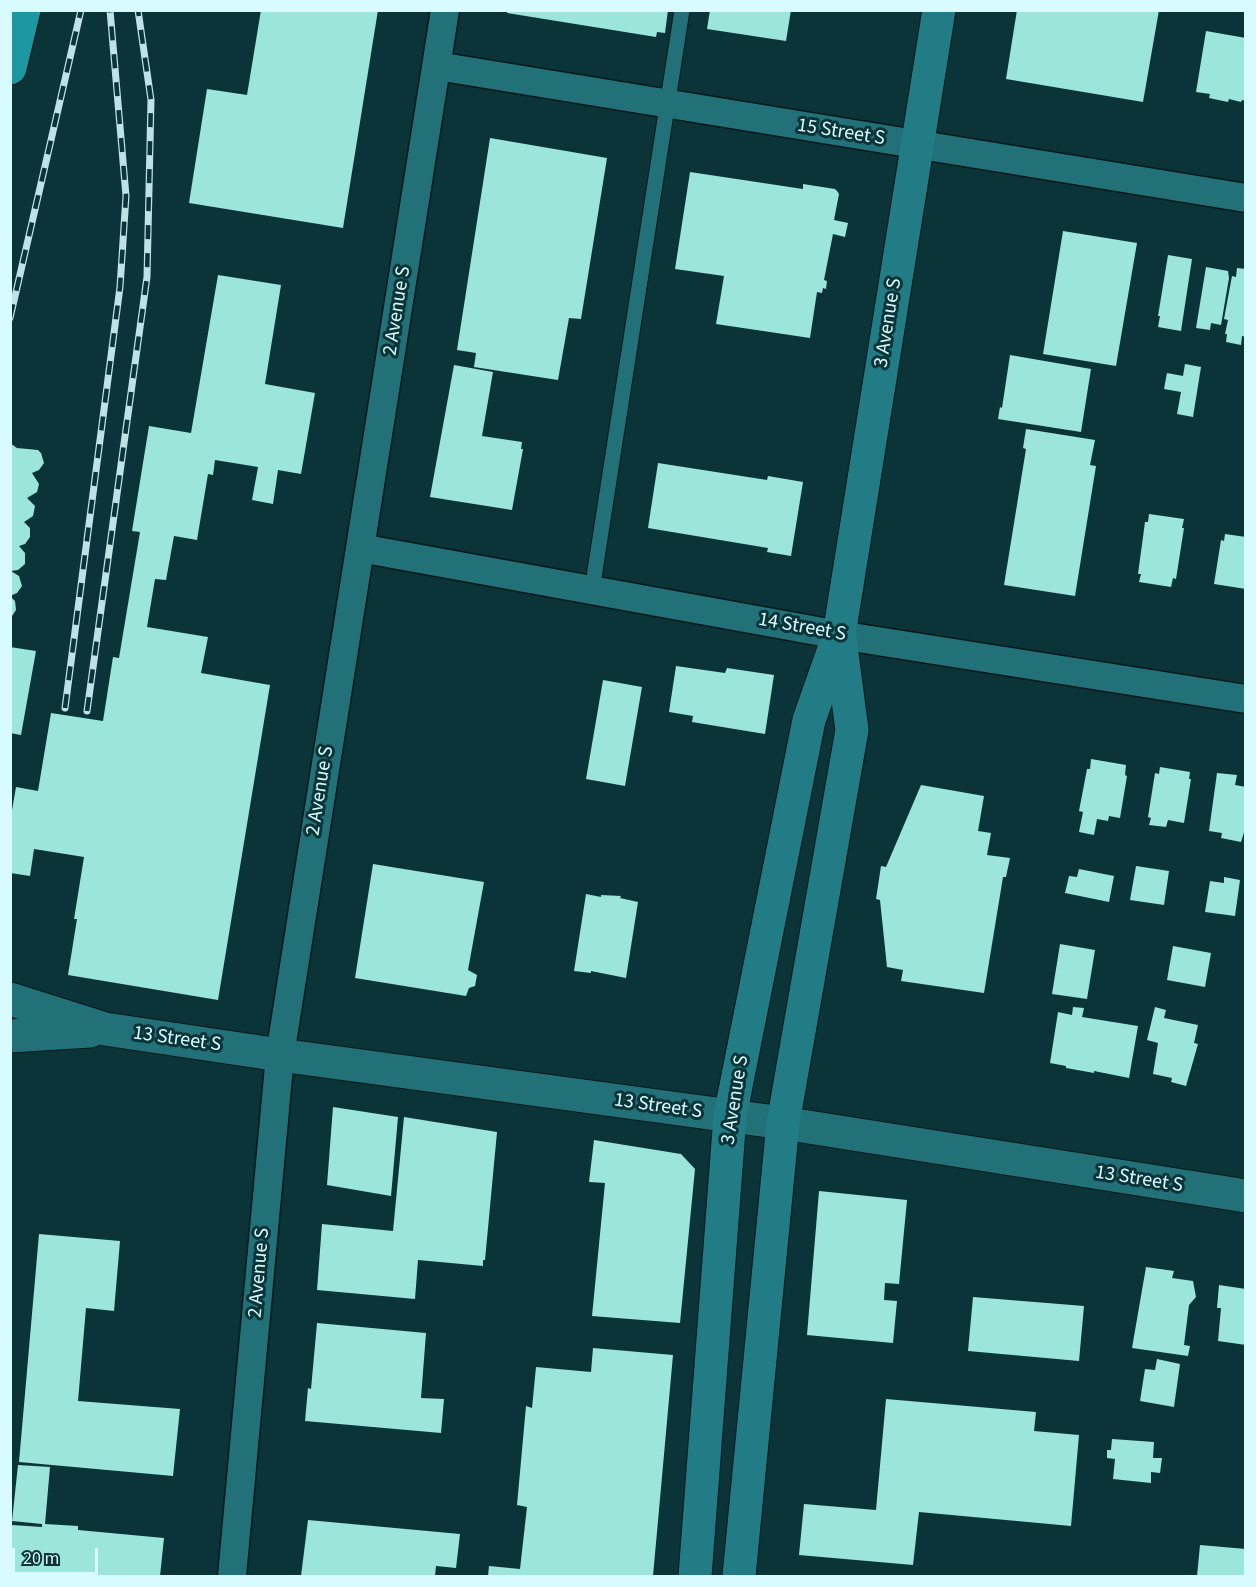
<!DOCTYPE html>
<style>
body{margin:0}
#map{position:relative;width:1256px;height:1587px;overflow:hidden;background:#0b3438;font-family:"Source Sans 3",sans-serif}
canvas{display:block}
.frame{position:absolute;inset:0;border:12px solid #d8fbff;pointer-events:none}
.scale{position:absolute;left:12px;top:1548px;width:86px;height:27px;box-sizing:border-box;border:3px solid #d8fbff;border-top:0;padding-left:8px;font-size:18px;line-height:21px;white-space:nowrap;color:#d8fbff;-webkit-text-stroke:4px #0b3438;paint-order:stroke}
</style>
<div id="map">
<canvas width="1256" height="1587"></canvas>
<div class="frame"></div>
<div class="scale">20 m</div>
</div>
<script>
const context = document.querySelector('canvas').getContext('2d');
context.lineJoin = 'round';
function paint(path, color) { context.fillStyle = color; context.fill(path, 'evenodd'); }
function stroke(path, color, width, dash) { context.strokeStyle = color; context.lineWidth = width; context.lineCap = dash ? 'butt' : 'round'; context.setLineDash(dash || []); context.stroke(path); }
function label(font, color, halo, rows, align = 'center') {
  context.font = font + ' "Source Sans 3",sans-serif'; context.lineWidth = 6; context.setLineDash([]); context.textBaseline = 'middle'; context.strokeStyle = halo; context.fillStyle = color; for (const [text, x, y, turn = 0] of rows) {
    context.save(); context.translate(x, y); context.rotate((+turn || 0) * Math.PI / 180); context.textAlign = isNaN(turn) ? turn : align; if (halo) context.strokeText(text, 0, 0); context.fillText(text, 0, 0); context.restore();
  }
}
paint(new Path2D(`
 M261 10H378L343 228 189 203 207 89 247 95Z
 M508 10H668L665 33 657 32 656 37 507 13Z
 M710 10H791L786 41 707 29Z
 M1017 10H1159L1143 102 1006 79Z
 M1206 31 1246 38V101L1242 100 1241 102 1229 99 1228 102 1209 98 1210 94 1196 92Z
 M490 138 607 158 581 319 569 318 558 380 474 367 476 353 457 350Z
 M690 172 803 189V184L835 189 837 191 839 194 834 220 848 223 845 237 833 234 824 280 827 281 826 289 823 288 822 293 817 292 810 338 716 324 724 276 675 269Z
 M1063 231 1137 243 1116 366 1043 354Z
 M1168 255 1192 259 1181 331 1158 327 1160 316H1158Z
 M1206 267 1228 271 1229 278 1221 325 1211 323 1210 330 1196 328Z
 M1237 268 1246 269V337L1242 336 1241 345 1226 342 1227 334H1225L1228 320 1224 319 1232 276 1236 277Z
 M218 275 281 285 265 384 315 393 301 474 278 470 273 504 252 500 258 467 215 460 213 475 208 474 197 540 174 536 166 580 155 579 147 627 208 637 201 673 270 685 218 1000 68 975 77 919H74L84 857 34 849 30 876 10 873V822L16 787 38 791 51 713 103 721 113 657 119 658 140 532 132 531 149 426 191 433Z
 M1010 355 1091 369 1081 432 998 419 1000 407 1002 408Z
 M1185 364 1201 367 1193 417 1177 414 1181 392 1164 389 1167 373 1183 376Z
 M454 365 493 372 482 436 522 442 521 449H523L512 510 430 497Z
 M1026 429 1095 440 1090 465 1096 466 1075 596 1004 585 1026 449 1023 448Z
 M10 443 17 448 38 450 41 453 44 463 39 470 32 473 39 484 37 492 27 498 35 506 33 516 24 522 30 528V537L25 544 19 546 25 553V564L18 570 11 571 19 576 22 586 17 593 10 596Z
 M658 463 767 480 768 476 803 482 791 556 767 552 768 548 648 528Z
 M1149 514 1184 519 1182 528H1184L1176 579 1173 578 1171 587 1139 582 1141 574H1138L1145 522H1148Z
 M1225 534 1246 537V589L1214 584 1221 540 1224 541Z
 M10 596 15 601 16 610 10 619Z
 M10 647 36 651 21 735 10 733Z
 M676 666 725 673 727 668 774 675 765 734 692 722 693 716 669 712Z
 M603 680 642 687 625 786 586 779Z
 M1091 759 1126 765 1125 775 1127 776 1120 818 1109 816 1108 821 1097 819 1094 835 1079 832 1083 812 1079 811 1087 769H1090Z
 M1160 767 1190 772 1189 779H1191L1184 823 1168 820 1166 827 1149 825 1151 818 1148 817 1155 773 1159 774Z
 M1217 773 1237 775 1235 785 1246 787V826L1241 842 1221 838 1222 833 1209 831Z
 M921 785 984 796 978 831 991 833 987 855 1010 858 1006 877H1003L984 993 901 981 903 970 887 967 880 900 876 899 881 866 886 867Z
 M373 864 484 882 468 970 477 975 475 986 469 988 466 996 355 978Z
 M1136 866 1169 871 1164 905 1130 900Z
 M1079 869 1114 876 1109 902 1065 893 1069 876 1077 877Z
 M1224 877 1240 880 1235 916 1205 912 1210 881 1224 883Z
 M586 894 601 897V895L621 896 620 898 638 902 626 978 591 971V973L574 971Z
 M1060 944 1095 950 1087 999 1052 994Z
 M1173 946 1211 953 1205 987 1167 980Z
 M1073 1007 1084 1008 1082 1017 1138 1026 1129 1078 1094 1071V1073L1066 1068V1066L1050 1063 1058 1012 1072 1015Z
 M1155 1007 1166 1010 1164 1018 1198 1025 1194 1043 1198 1044 1186 1086 1171 1082 1172 1078 1153 1074 1158 1043 1147 1040Z
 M333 1107 398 1117 391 1196 327 1185Z
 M404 1117 497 1132 485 1260H483V1266L418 1260 415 1299 317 1290 322 1224 393 1231Z
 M594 1140 681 1154 695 1169 680 1323 592 1316 605 1183 589 1182Z
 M819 1191 907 1200 899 1284 885 1283 884 1300 897 1301 893 1343 807 1335Z
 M39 1234 120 1241 114 1311 86 1308 78 1401 180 1409 173 1476 19 1462Z
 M1146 1267 1174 1271 1172 1278 1193 1281 1196 1297 1189 1305 1184 1345 1190 1346 1188 1356 1132 1348Z
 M1219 1285 1246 1289V1345L1218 1341 1221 1308H1217Z
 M973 1297 1084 1306 1079 1361 968 1351Z
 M317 1323 426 1333 421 1398 444 1399 441 1433 305 1421 308 1388 311 1389Z
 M593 1348 673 1355 653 1576H488L489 1566 520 1569 527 1507 517 1505 526 1406 532 1408 536 1367 591 1372Z
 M1157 1359 1180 1364 1174 1407 1140 1401 1145 1369 1155 1370Z
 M886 1399 1036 1412 1034 1431 1079 1435 1071 1526 919 1512 913 1565 799 1555 804 1504 876 1510Z
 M1112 1439 1154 1442 1153 1458H1162L1160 1473 1151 1472V1483L1113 1479 1115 1459 1107 1458V1450H1111Z
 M18 1465 50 1467 45 1524 78 1526V1530L164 1538 160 1576H10L12 1525 42 1527V1524L12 1521Z
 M308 1520 460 1534 456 1568 436 1566 435 1576H301Z
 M1200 1545 1246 1549V1576H1197Z`), '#9ce5da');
const service = new Path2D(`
 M592 590 682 10`);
const minor = new Path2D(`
 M437 66 1246 198
 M360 548 839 635 1246 699
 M232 1576 280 1055 445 10`);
const tertiary = new Path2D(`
 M10 999 105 1029 280 1055 783 1123 1246 1196
 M10 1036 90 1031`);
const secondary = new Path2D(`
 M695 1576 730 1116 809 720 839 635 939 10
 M739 1576 783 1123 852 730 840 639`);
const motorway = new Path2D(`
 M10 68 24 10`);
stroke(service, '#031a1c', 17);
stroke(minor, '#031a1c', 31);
stroke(tertiary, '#031a1c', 35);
stroke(secondary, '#031a1c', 35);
stroke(motorway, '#031a1c', 35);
stroke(service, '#237178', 15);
stroke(minor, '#237178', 28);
stroke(tertiary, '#237178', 33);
stroke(secondary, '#217c85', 33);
stroke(motorway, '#1d97a2', 33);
const rail = new Path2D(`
 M10 318 81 10
 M65 708 120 287 126 196 110 10
 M87 711 147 277 151 100 138 10`);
stroke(rail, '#bee2e6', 7);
stroke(rail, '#0b3438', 4.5, [14]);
label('20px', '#d8fbff', '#0b3438', [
 ["15 Street S",841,133,9],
 ["2 Avenue S",398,311,-81],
 ["3 Avenue S",889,323,-81],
 ["14 Street S",802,628,10],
 ["2 Avenue S",321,791,-81],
 ["13 Street S",177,1040,8],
 ["3 Avenue S",736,1100,-81],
 ["13 Street S",658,1107,8],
 ["13 Street S",1139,1180,9],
 ["2 Avenue S",260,1273,-85]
]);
</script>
